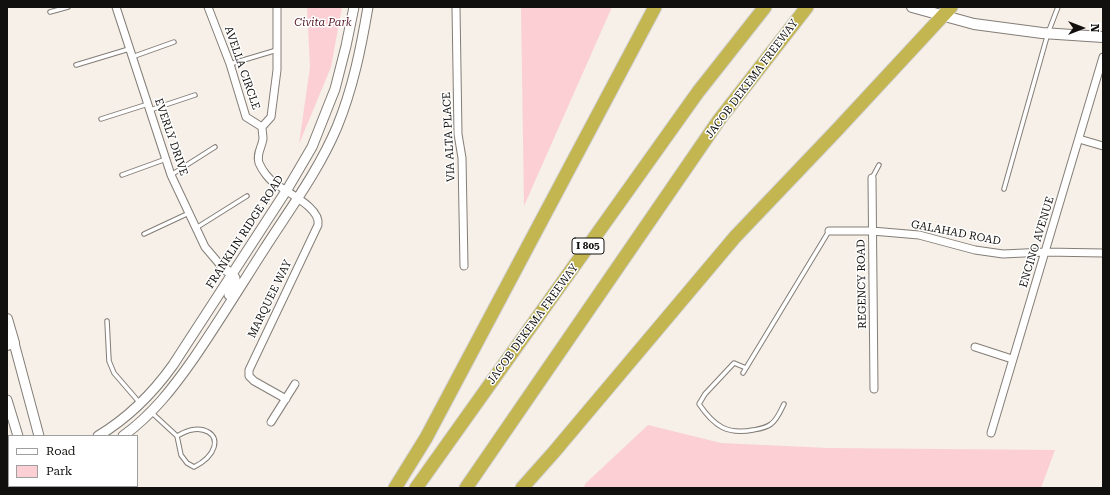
<!DOCTYPE html>
<style>
body{margin:0}
#map{position:relative;width:1110px;height:495px;overflow:hidden;background:#f6f0e8;font-family:"Roboto Serif",serif}
canvas{display:block}
.frame{position:absolute;inset:0;border:8px solid #12100e;pointer-events:none}
.legend{position:absolute;left:8px;top:435px;width:130px;height:52px;box-sizing:border-box;background:#fff;border:1px solid #a09f9f;margin:0;padding:5px 7px;list-style:none;font-size:12px;color:#12100e}
.legend li{display:flex;align-items:center;gap:8px;height:20px}
.legend b{width:20px;border:1px solid #a09f9f}
.north{position:absolute;left:1062px;top:8px;width:40px;height:40px;-webkit-text-stroke:3px #fff;paint-order:stroke;rotate:90deg;font-size:11px;font-weight:700;line-height:16px;text-align:center;color:#12100e}
.north::after{content:'';display:block;margin:auto;width:14px;height:18px;background:#12100e;clip-path:polygon(50% 0,100% 100%,50% 72%,0 100%)}
</style>
<div id="map">
<canvas width="1110" height="495"></canvas>
<div class="frame"></div>
<ul class="legend">
<li><b style="height:5px;background:#fff"></b>Road</li>
<li><b style="height:11px;background:#fbcfd4"></b>Park</li>
</ul>
<div class="north">N</div>
</div>
<script>
const context = document.querySelector('canvas').getContext('2d');
context.lineJoin = 'round';
function paint(path, color) { context.fillStyle = color; context.fill(path, 'evenodd'); }
function stroke(path, color, width, dash) { context.strokeStyle = color; context.lineWidth = width; context.lineCap = dash ? 'butt' : 'round'; context.setLineDash(dash || []); context.stroke(path); }
function label(font, color, halo, rows, align = 'center') {
  context.font = font + ' "Roboto Serif",serif'; context.lineWidth = 3; context.setLineDash([]); context.textBaseline = 'middle'; context.strokeStyle = halo; context.fillStyle = color; for (const [text, x, y, turn = 0] of rows) {
    context.save(); context.translate(x, y); context.rotate((+turn || 0) * Math.PI / 180); context.textAlign = isNaN(turn) ? turn : align; if (halo) context.strokeText(text, 0, 0); context.fillText(text, 0, 0); context.restore();
  }
}
paint(new Path2D(`
 M307 7H342L331 67 299 144 310 67Z
 M521 7H612L524 206Z
 M648 425 721 443 828 448 1055 450 1041 488H584L585 484Z`), '#fbcfd4');
const service = new Path2D(`
 M50 12 68 7
 M132 57 174 42
 M230 64 277 50
 M76 65 129 49
 M150 110 195 95
 M101 119 148 104
 M122 175 166 159
 M171 175 215 147
 M872 178 879 165
 M1004 189 1048 33 1058 7
 M196 228 247 196
 M144 234 189 213
 M107 321 109 361 114 373 139 402
 M746 368 734 363 705 394 699 404C714 426 727 435 753 430 759 429 766 428 771 424 777 420 781 410 784 404
 M743 373 829 231
 M152 413 177 436 181 455 187 463 194 467C202 463 211 457 214 447 218 433 203 427 191 430 186 431 181 434 177 436
 M7 478H9`);
const minor = new Path2D(`
 M116 7 171 175 205 247 222 267
 M208 7 230 64 246 117 262 127 271 117 277 70V7
 M456 7 458 134 462 158 464 266
 M262 127C262 131 263 135 263 139 262 147 256 154 259 163 262 170 269 180 276 184 288 193 321 208 318 225L249 370V376L254 381 286 399
 M1079 139 1103 146
 M872 178 874 389
 M829 231H872L919 235 975 250 1003 254 1045 252 1103 253
 M975 347 1012 359
 M271 422 295 384
 M991 433 1103 57`);
const tertiary = new Path2D(`
 M222 267 232 274 235 278V285L229 295
 M14 343 39 436
 M7 400 18 436
 M98 436C128 418 153 393 173 365L288 188 312 147 335 89 346 46 354 7
 M123 436C153 414 173 388 194 358 218 323 240 287 263 251 289 210 318 172 337 127 353 88 361 48 368 7`);
const secondary = new Path2D(`
 M912 7 974 24 1042 33 1103 37
 M7 319 14 343 7 345`);
const motorway = new Path2D(`
 M395 488 426 438 655 7
 M416 488 698 92 765 7
 M466 488 719 120 807 7
 M522 488 554 452 735 237 836 131 951 7`);
stroke(service, '#837d77', 5.5);
stroke(minor, '#837d77', 9);
stroke(tertiary, '#837d77', 11);
stroke(secondary, '#837d77', 12);
stroke(motorway, '#d0cfcf', 15);
stroke(service, '#fff', 3.5);
stroke(minor, '#fff', 7);
stroke(tertiary, '#fff', 9);
stroke(secondary, '#fff', 10);
stroke(motorway, '#c3b550', 13);
for (const [x, y, w] of [
 [588,246,32]
]) { const box = new Path2D(); box.roundRect(x - w / 2, y - 8, w, 16, 3); context.fillStyle = '#fff'; context.fill(box); stroke(box, '#12100e', 1); }
label('bold 10px', '#12100e', null, [
 ["I 805",588,246]
]);
label('italic 11px', '#581b29', '#fff', [
 ["Civita Park",323,23]
]);
label('11px', '#12100e', '#fff', [
 ["AVELLA CIRCLE",242,68,71],
 ["JACOB DEKEMA FREEWAY",752,79,-53],
 ["EVERLY DRIVE",171,137,71],
 ["VIA ALTA PLACE",449,137,-93],
 ["FRANKLIN RIDGE ROAD",245,232,-57],
 ["GALAHAD ROAD",956,233,11],
 ["ENCINO AVENUE",1037,242,-73],
 ["REGENCY ROAD",862,284,-91],
 ["MARQUEE WAY",270,299,-64],
 ["JACOB DEKEMA FREEWAY",533,324,-54]
]);
</script>
